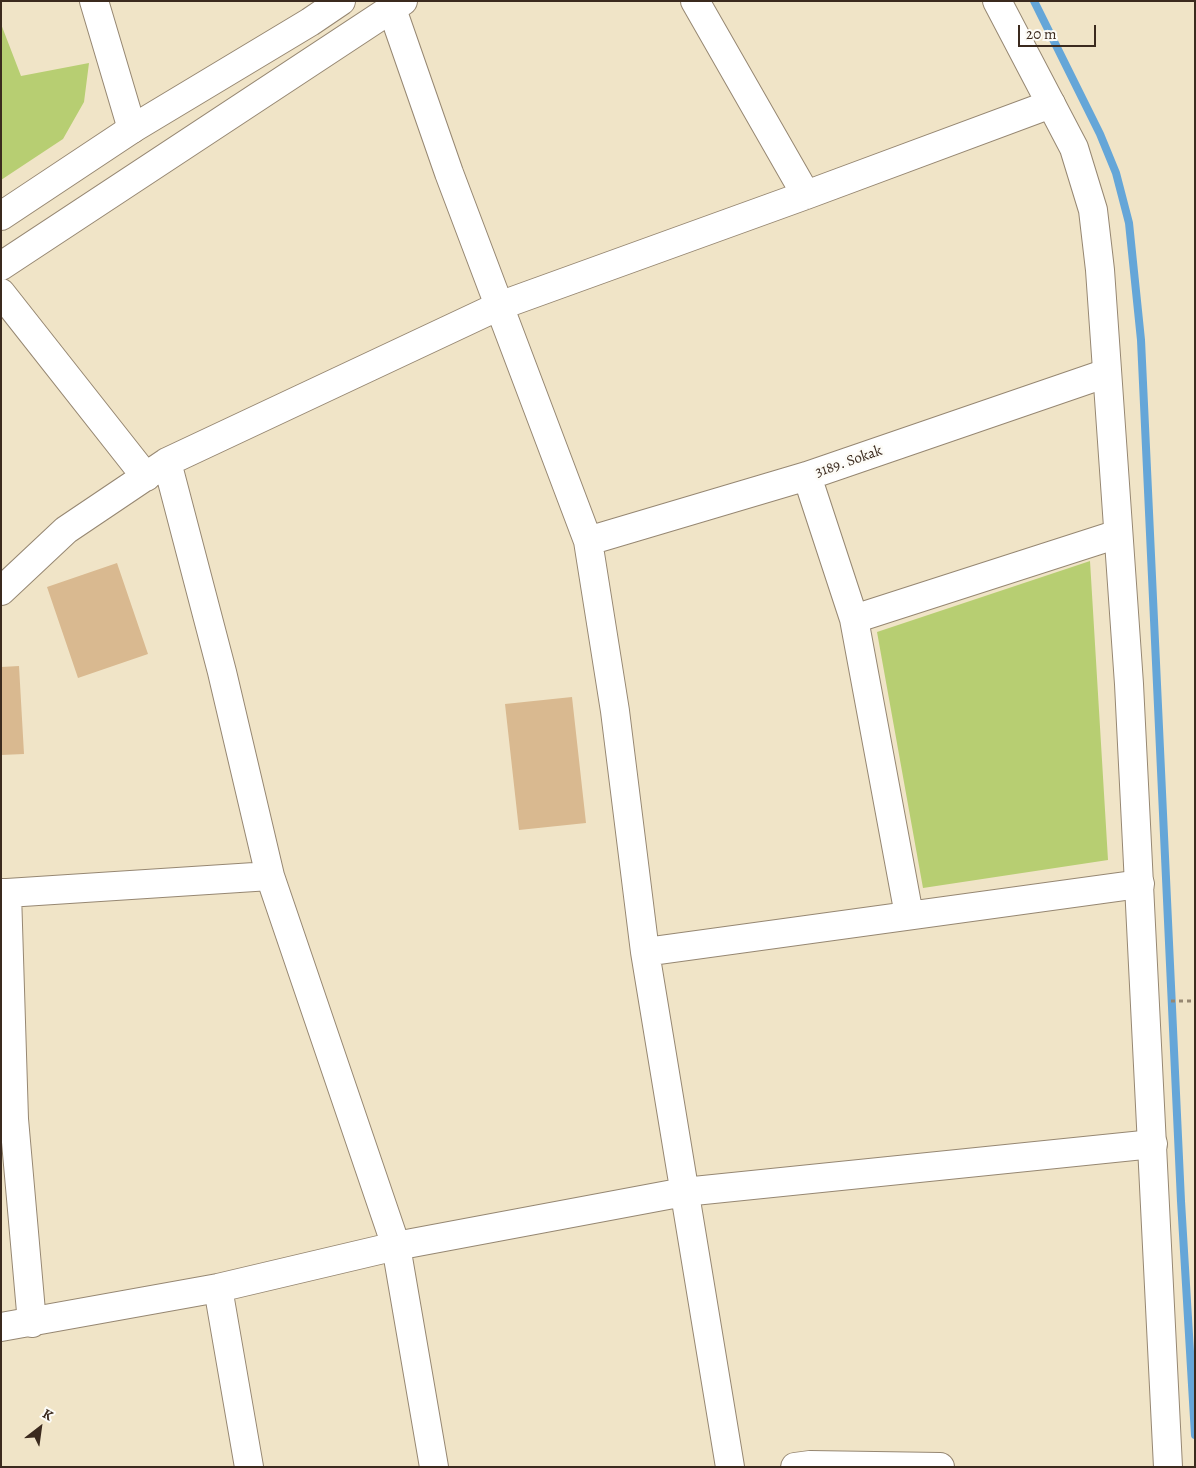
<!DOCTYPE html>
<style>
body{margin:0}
#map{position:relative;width:1196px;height:1468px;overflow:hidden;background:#f0e4c7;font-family:Alegreya,serif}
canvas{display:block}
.frame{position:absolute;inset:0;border:2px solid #3b2a1e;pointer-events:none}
.north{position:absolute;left:15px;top:1403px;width:50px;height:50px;-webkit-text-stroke:4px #fdfcf7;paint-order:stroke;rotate:30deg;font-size:14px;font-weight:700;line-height:20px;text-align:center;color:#3b2a1e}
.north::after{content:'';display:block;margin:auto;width:18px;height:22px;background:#3b2a1e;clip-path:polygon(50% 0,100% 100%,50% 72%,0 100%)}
.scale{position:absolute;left:1018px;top:25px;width:78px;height:22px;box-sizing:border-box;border:2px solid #3b2a1e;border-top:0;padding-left:6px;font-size:15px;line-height:18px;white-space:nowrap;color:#3b2a1e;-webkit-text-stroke:4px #fdfcf7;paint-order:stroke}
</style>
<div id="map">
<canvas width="1196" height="1468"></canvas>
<div class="frame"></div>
<div class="north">K</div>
<div class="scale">20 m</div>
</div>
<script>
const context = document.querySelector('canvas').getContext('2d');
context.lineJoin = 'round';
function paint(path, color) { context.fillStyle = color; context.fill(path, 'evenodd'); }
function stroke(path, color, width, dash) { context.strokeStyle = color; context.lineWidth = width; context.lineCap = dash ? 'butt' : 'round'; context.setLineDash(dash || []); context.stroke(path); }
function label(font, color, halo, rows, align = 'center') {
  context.font = font + ' Alegreya,serif'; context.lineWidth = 5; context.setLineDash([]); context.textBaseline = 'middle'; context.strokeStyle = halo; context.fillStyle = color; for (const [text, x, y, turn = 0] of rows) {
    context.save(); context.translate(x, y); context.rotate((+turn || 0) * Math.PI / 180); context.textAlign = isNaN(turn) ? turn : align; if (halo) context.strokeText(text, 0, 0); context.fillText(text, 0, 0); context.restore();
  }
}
paint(new Path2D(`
 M1 24 21 76 89 63 84 102 63 139 1 180Z
 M1090 561 1108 860 923 888 877 632Z`), '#b7ce72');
stroke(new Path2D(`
 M1034 1 1100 134 1116 173 1129 223 1141 340 1181 1201 1195 1435`), '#65a6d8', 8);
paint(new Path2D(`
 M117 563 148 654 78 678 47 587Z
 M19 666 24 754 1 755V667Z
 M572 697 586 823 519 830 505 704Z`), '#d9b990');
const minor = new Path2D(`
 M94 1 132 129
 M695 1 806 195
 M392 9 449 173 588 541 615 711 645 952 730 1467
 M1 293 146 477
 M167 462 222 672 270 876 396 1246 434 1467
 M807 476 854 619 909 915
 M588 541 807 476 1107 373
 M1 591 66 530 167 462 499 306 806 195 1051 104
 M854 619 1118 534
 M1 893H7L14 1119 32 1323
 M7 893 270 876
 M645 952 1140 884
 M218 1288 249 1467
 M1 1327 218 1288 396 1246 684 1192 1153 1144
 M795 1467 810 1465 940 1467`);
const tertiary = new Path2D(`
 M997 1 1074 148 1093 210 1100 270 1129 684 1168 1467`);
const secondary = new Path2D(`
 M1 216 132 129 310 22 341 1
 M1 266 403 1`);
stroke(minor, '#968772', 30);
stroke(tertiary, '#968772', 30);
stroke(secondary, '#968772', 30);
stroke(new Path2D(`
 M1171 1001H1195`), '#968772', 3, [4, 4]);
stroke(minor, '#fff', 28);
stroke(tertiary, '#fff', 28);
stroke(secondary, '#fff', 28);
label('15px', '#3b2a1e', '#fdfcf7', [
 ["3189. Sokak",849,462,-19]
]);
</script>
